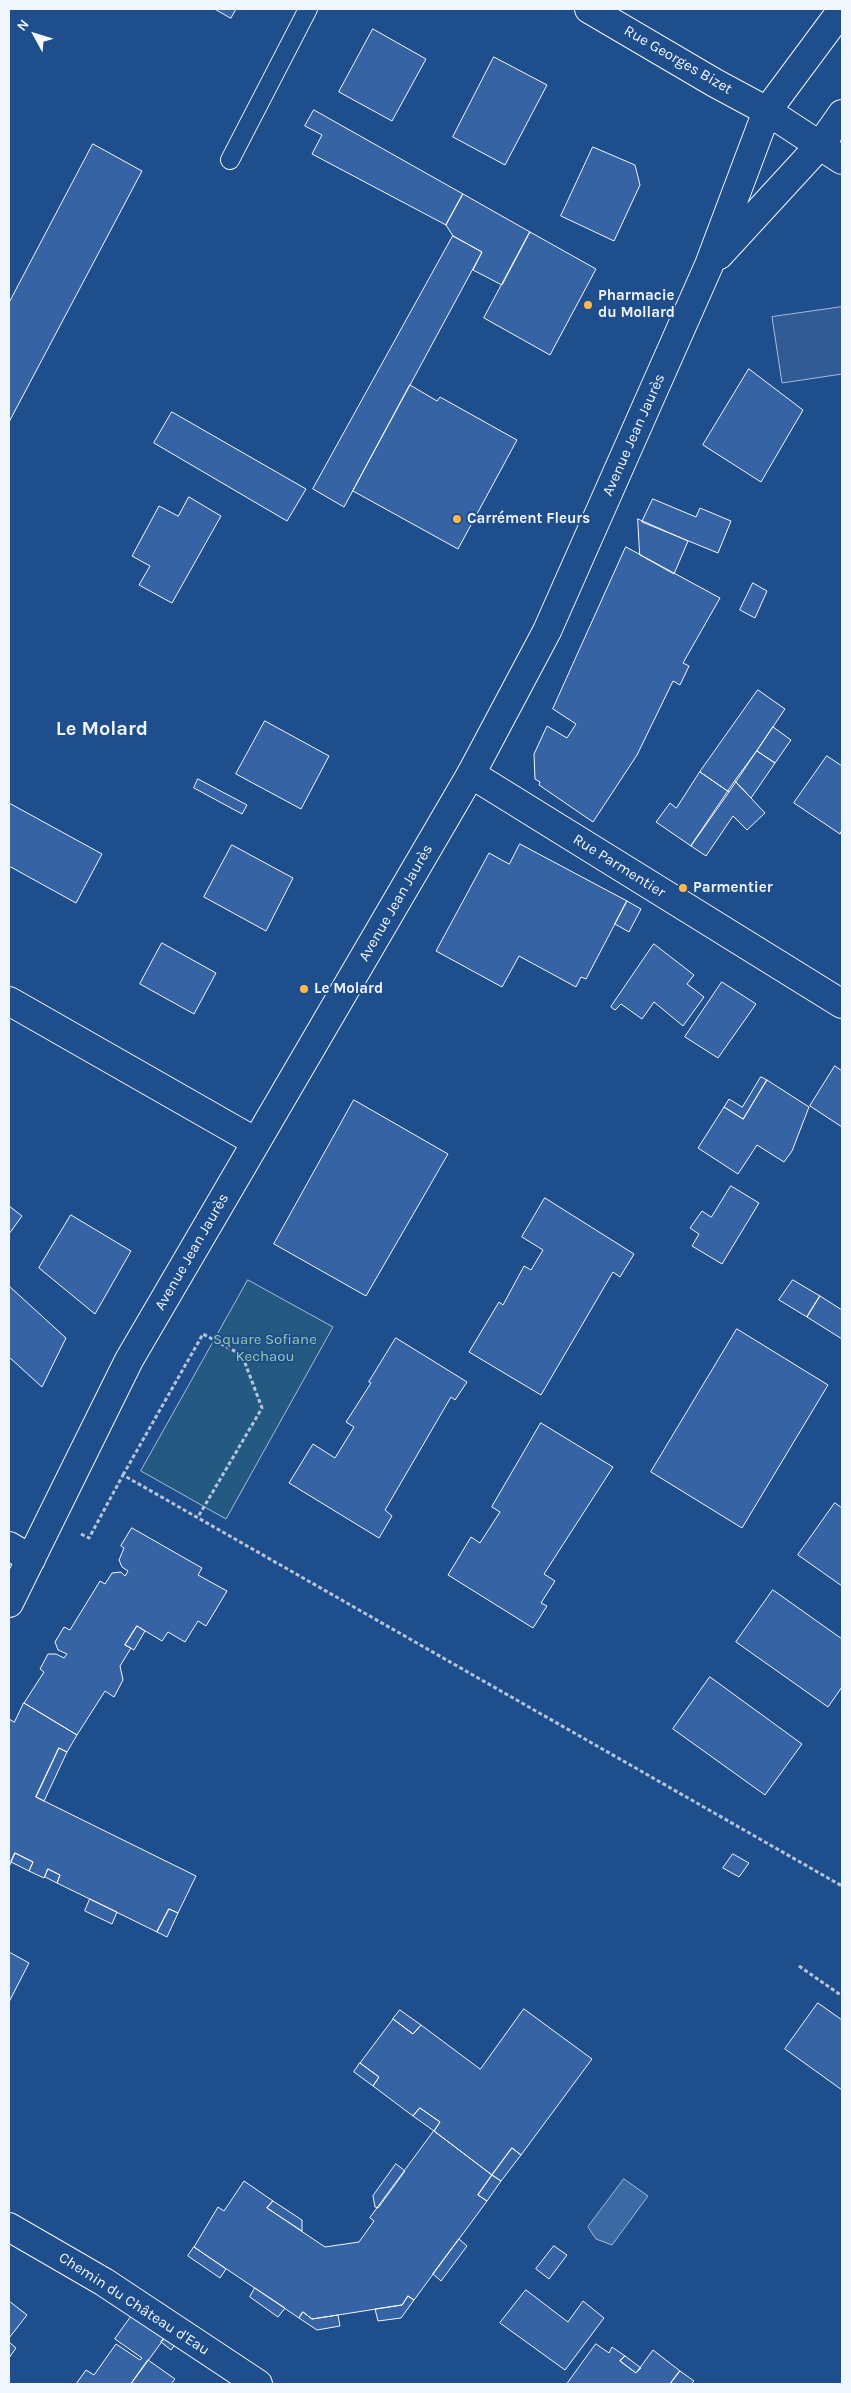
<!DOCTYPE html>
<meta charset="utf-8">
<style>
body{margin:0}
#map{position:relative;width:851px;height:2393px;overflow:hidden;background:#1f4e8c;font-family:Karla,sans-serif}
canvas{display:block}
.frame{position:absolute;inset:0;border:10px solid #f2f6ff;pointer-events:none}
.north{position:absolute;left:10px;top:10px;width:50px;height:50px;-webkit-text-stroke:4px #1f4e8c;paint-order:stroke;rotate:309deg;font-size:14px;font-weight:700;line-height:20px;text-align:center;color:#f2f6ff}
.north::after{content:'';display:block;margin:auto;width:18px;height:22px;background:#f2f6ff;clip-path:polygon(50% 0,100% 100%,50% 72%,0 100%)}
</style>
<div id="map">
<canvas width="851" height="2393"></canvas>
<div class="frame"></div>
<div class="north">N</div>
</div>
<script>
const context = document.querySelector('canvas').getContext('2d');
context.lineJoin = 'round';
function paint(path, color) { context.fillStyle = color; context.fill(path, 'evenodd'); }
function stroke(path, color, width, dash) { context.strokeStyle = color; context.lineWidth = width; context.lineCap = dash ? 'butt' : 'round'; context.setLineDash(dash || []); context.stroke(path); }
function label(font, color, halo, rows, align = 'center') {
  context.font = font + ' Karla,sans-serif'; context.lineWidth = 4; context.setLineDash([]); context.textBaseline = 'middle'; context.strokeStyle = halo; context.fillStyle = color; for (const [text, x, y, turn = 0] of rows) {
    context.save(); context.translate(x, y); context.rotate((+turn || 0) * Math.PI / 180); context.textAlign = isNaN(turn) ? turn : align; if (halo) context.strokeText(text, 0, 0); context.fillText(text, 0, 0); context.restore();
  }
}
const green = new Path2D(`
 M248 1280 333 1327 226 1519 141 1471Z`);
paint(green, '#245a82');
stroke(green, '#a8bbd7', 1);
const parking = new Path2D(`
 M842 307V374L782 383 772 317Z`);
paint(parking, '#305b95');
stroke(parking, '#a8bbd7', 1);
const water = new Path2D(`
 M624 2179 648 2196 612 2245 596 2239 588 2227Z`);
paint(water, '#3b69a3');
stroke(water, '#a8bbd7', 1);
const building = new Path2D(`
 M215 9H236L231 18Z
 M373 29 426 59 392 121 339 92Z
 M494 57 547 85 505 165 453 137Z
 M314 110 463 194 446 225 312 154 322 135 305 126Z
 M93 144 142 171 9 422V303Z
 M593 147 635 165 640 185 614 241 561 216Z
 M463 194 530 232 502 285 473 270 482 252 453 236 446 225Z
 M530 232 596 269 550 355 484 318Z
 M453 236 482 252 344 507 313 489Z
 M749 369 803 410 761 482 703 445Z
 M410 385 437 401 440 397 517 440 458 549 353 491Z
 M172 412 306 489 287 521 154 443Z
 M189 497 221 516 172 603 139 585 150 566 132 556 159 506 178 516Z
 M653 499 696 517 700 508 731 521 718 553 642 522Z
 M638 519 688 541 674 574 640 555Z
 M626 547 720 598 683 663 689 666 680 685 673 681 637 755 593 822 539 785 540 782 535 779 534 754 547 726 567 738 576 724 553 709Z
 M753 583 767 591 755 618 740 610Z
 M758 690 785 709 729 792 700 772Z
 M265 721 329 756 301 809 236 774Z
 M773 727 791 740 775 763 757 751Z
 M757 751 775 763 751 798 735 781Z
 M827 756 842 766V830L840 834 794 803Z
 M700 772 729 792 691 846 656 822 670 803 676 808Z
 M198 779 247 805 242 814 194 788Z
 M735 781 765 813 747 830 733 816 706 856 691 846Z
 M9 803 102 854 76 903 9 866Z
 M520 844 627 901 586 979 581 977 576 987 519 956 502 987 436 951 489 853 509 864Z
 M232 845 293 878 266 931 204 897Z
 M627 901 641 909 629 932 615 924Z
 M162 943 216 973 194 1014 140 984Z
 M654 944 694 975 687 984 704 997 683 1026 654 1002 642 1019 621 1004 615 1010 611 1007Z
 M722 982 756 1004 718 1058 685 1037Z
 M835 1066 842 1071V1127L810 1106Z
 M761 1077 767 1080 743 1119 724 1107 729 1099 742 1107Z
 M767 1080 809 1107 792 1151 784 1162 757 1145 738 1174 698 1148 724 1107 743 1119Z
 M354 1100 448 1154 366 1296 274 1244Z
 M731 1186 759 1203 722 1264 692 1246 699 1234 690 1228 702 1211 711 1217Z
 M545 1198 634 1254 620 1277 613 1272 541 1395 469 1352 499 1302 503 1305 524 1266 531 1270 543 1250 522 1237Z
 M9 1206 22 1216 9 1234Z
 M71 1215 131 1251 95 1314 39 1268Z
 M793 1280 820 1296 807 1317 779 1300Z
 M9 1286 66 1338 42 1387 9 1357Z
 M820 1296 842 1310V1339L807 1317Z
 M737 1329 828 1385 742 1528 651 1472Z
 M396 1338 467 1382 455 1400 451 1397 385 1510 392 1516 379 1538 289 1483 313 1444 335 1458 354 1427 346 1422 371 1383 369 1382Z
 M541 1423 613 1467 544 1574 555 1581 541 1603 547 1606 533 1628 448 1575 471 1537 480 1543 500 1512 492 1507Z
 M835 1503 842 1508V1586L798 1555Z
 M132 1528 202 1568 198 1575 227 1591 206 1626 198 1621 185 1642 168 1632 162 1641 137 1626 125 1645 131 1648 120 1666 123 1680 114 1697 105 1691 77 1735 24 1703 44 1672 40 1669 48 1654H56L64 1658 67 1654 58 1650 55 1642 64 1627 70 1630 100 1581 105 1584 112 1573 121 1572 125 1576 128 1571 122 1567 119 1560 124 1548 121 1546Z
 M773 1590 842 1639V1687L828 1707 736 1642Z
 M137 1626 145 1631 134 1650 125 1645Z
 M710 1677 802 1744 765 1795 673 1729Z
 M24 1703 77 1735 67 1752 59 1748 36 1797 196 1876 178 1913 169 1909 157 1932 57 1883 60 1875 48 1869 44 1878 29 1871 33 1862 15 1853 9 1867V1719L14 1722Z
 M59 1748 67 1752 44 1801 36 1797Z
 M15 1853 33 1862 29 1871 11 1862Z
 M733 1854 749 1863 739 1877 723 1868Z
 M48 1869 60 1875 57 1883 45 1877Z
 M90 1899 117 1912 112 1924 85 1911Z
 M169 1909 178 1913 167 1937 157 1932Z
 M9 1952 29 1963 9 2002Z
 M818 2003 842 2020V2090L785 2049Z
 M524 2009 592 2059 521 2155 512 2148 492 2175 434 2131 440 2122 420 2108 413 2116 373 2086 379 2077 360 2063 393 2019 413 2034 421 2025 480 2069Z
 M400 2010 421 2025 413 2034 393 2019Z
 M360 2063 379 2077 373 2086 354 2072Z
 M420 2108 440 2122 434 2131 413 2116Z
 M434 2131 492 2175 478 2195 487 2201 414 2300 408 2296 402 2305 312 2319 303 2312 299 2318 194 2247 218 2207 224 2211 244 2181 273 2201 267 2208 325 2247 359 2242 374 2221 370 2218Z
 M512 2148 521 2155 501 2181 492 2175Z
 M396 2164 405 2171 378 2208 375 2207 373 2196Z
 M492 2175 501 2181 487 2201 478 2195Z
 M273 2201 302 2220V2231L267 2208Z
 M459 2239 467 2246 441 2281 433 2274Z
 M554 2246 567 2255 549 2279 536 2269Z
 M194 2247 226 2269 220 2278 188 2256Z
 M255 2288 285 2308 278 2317 250 2297Z
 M526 2290 568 2322 583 2301 604 2318 565 2370 500 2323Z
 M408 2296 414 2300 401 2318 378 2321 375 2309 402 2305Z
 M9 2301 27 2315 9 2338Z
 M303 2312 312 2319 338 2315 340 2326 317 2330 299 2318Z
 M133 2314 166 2336 131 2384H76L86 2370 94 2375 116 2344 140 2360 142 2358 115 2339Z
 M166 2336 176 2343 171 2350 161 2342Z
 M9 2342 16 2348 9 2358Z
 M596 2344 609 2353 612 2347 625 2356 620 2361 636 2373 653 2350 680 2371 670 2384H567Z
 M625 2356 641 2368 636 2373 620 2361Z
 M148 2360 175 2379 171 2384H131Z
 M680 2371 694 2381 691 2384H670Z`);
paint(building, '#3563a3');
stroke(building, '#f2f6ff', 1);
const lane = new Path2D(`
 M230 160 308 9`);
const street = new Path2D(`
 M589 9 715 83 767 111 842 160
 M471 774 842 1004
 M9 1001 256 1142
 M9 1546 31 1559
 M9 2227 104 2282 258 2384`);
const secondary = new Path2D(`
 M719 255 821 144 842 114
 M9 1603 129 1360 471 774 547 631 709 265 767 111 842 10`);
stroke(lane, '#f2f6ff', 20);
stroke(street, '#f2f6ff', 30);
stroke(secondary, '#f2f6ff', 30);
stroke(new Path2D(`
 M123 1475 203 1334 242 1355 262 1408 198 1517
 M81 1534 89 1538 123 1475 842 1886
 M799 1966 842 1996`), '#b3c4dc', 3, [4, 2.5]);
stroke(lane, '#1f4e8c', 18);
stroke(street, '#1f4e8c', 28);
stroke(secondary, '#1f4e8c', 28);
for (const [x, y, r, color] of [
 [588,305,5,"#ffb74d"],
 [457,519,5,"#ffb74d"],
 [683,888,5,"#ffb74d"],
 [304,989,5,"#ffb74d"]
]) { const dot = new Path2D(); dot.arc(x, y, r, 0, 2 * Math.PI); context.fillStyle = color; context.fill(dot); stroke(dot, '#1f4e8c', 2); }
label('15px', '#f2f6ff', '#1f4e8c', [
 ["Rue Georges Bizet",678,60,30],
 ["Avenue Jean Jaurès",634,435,-66],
 ["Rue Parmentier",619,866,32],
 ["Avenue Jean Jaurès",396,903,-60],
 ["Avenue Jean Jaurès",192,1252,-60],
 ["Chemin du Château d'Eau",134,2304,33]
]);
label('bold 15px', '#f2f6ff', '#1f4e8c', [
 ["Pharmacie",598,296],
 ["du Mollard",598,313],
 ["Carrément Fleurs",467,519],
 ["Parmentier",693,888],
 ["Le Molard",314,989]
], 'left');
label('15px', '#97c8a6', '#1f4e8c', [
 ["Square Sofiane",265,1340],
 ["Kechaou",265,1357]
]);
label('bold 20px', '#f2f6ff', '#1f4e8c', [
 ["Le Molard",102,729]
]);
</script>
